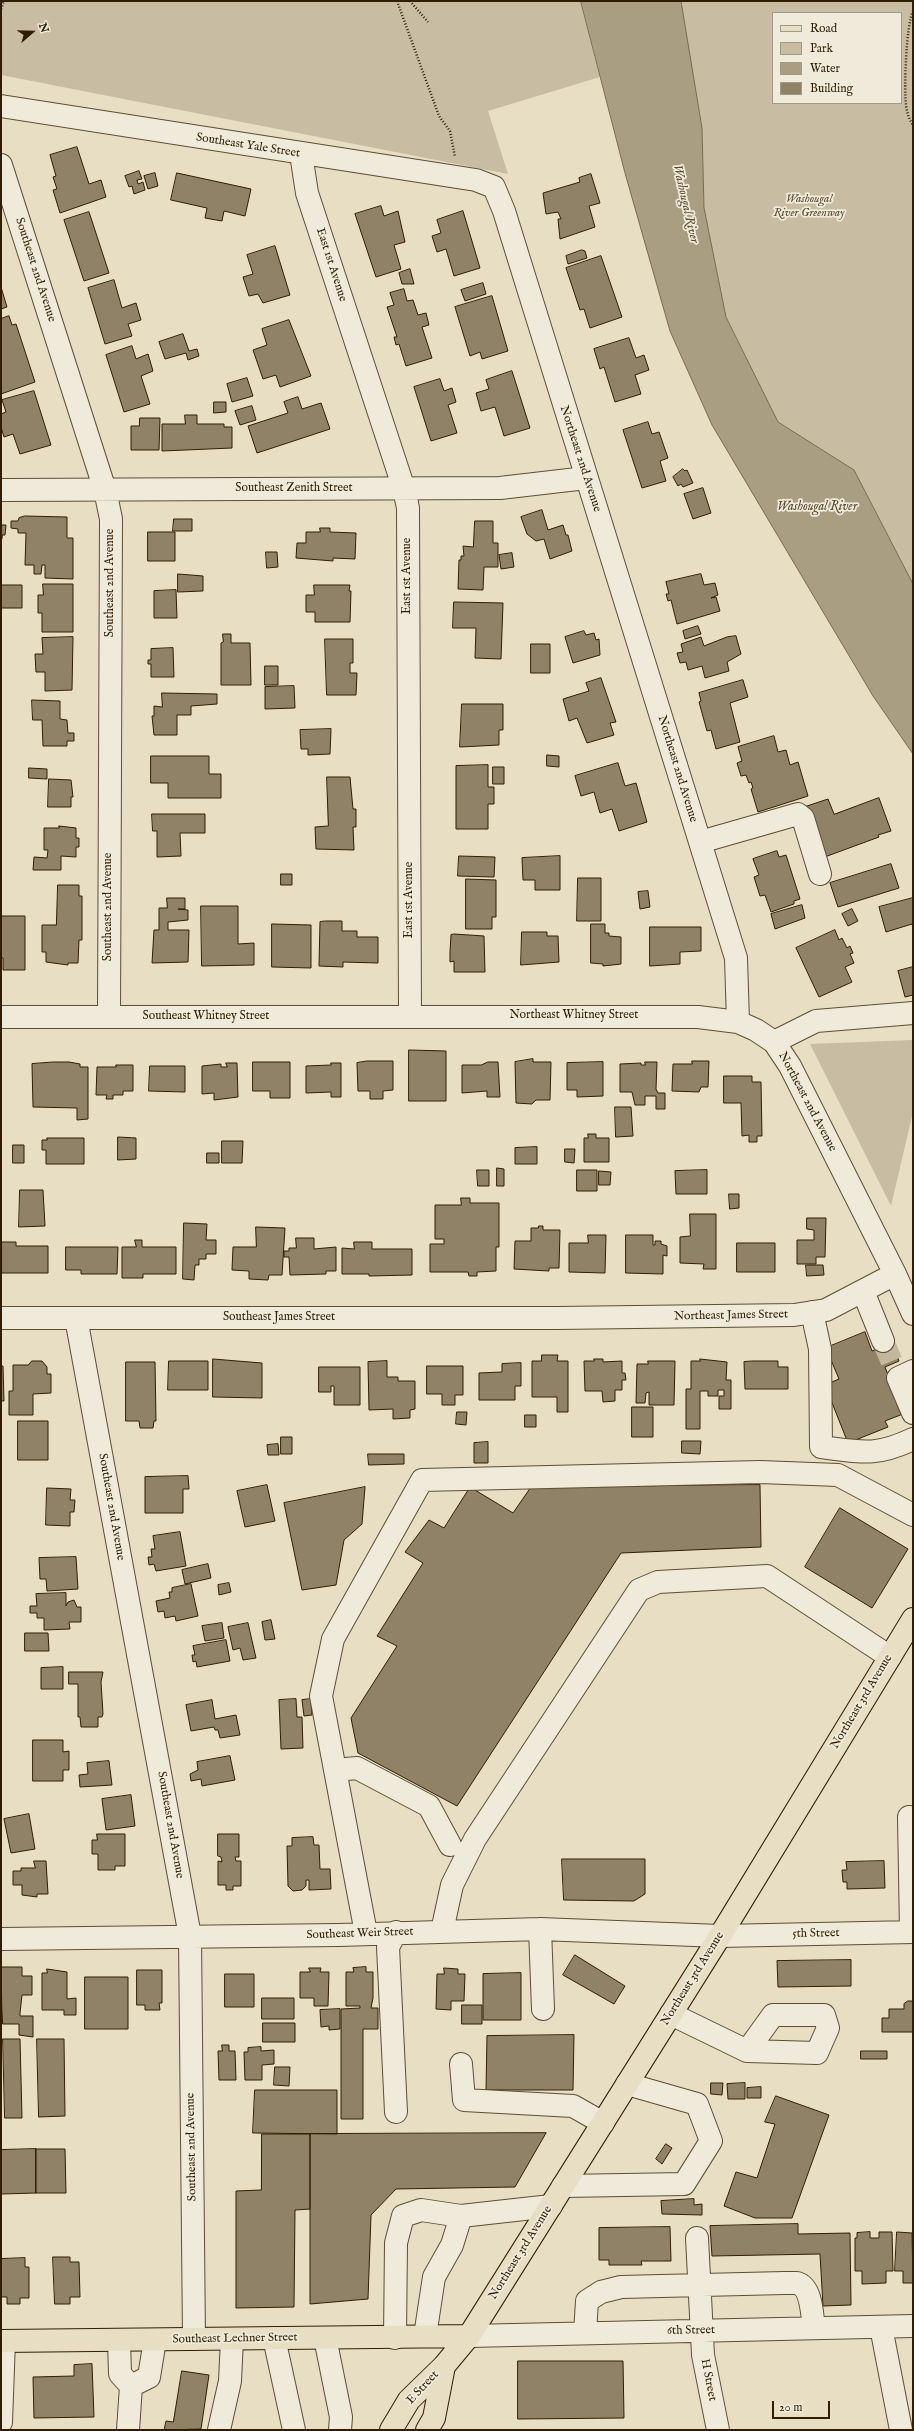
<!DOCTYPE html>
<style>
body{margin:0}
#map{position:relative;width:914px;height:2431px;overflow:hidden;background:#e7dec4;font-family:"IM FELL English",serif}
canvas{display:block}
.frame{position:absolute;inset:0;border:2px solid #311e02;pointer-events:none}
.legend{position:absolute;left:772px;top:12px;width:130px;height:92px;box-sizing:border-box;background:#efead9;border:1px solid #a39883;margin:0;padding:5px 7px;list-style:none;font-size:12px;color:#311e02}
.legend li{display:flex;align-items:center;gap:8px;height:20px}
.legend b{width:20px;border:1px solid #a39883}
.north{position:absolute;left:12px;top:12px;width:40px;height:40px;-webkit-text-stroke:3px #efead9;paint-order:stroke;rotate:70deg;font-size:11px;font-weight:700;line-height:16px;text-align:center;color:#311e02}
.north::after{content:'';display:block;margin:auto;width:14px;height:18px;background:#311e02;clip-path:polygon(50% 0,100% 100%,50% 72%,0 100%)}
.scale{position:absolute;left:772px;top:2401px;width:58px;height:18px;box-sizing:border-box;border:2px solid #311e02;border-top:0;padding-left:5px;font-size:12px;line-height:14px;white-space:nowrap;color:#311e02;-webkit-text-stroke:3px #efead9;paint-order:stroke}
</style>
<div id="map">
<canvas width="914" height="2431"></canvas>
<div class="frame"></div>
<ul class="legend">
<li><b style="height:5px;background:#e7dec4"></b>Road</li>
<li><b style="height:11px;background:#c8bda3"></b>Park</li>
<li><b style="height:11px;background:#a99d82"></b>Water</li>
<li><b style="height:11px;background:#908267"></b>Building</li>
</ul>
<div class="north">N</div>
<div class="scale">20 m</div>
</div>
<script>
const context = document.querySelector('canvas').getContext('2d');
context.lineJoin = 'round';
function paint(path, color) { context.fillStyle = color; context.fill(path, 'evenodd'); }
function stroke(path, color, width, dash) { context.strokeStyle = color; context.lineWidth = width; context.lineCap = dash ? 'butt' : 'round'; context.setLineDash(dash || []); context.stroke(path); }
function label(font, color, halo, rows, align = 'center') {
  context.font = font + ' "IM FELL English",serif'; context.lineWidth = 3.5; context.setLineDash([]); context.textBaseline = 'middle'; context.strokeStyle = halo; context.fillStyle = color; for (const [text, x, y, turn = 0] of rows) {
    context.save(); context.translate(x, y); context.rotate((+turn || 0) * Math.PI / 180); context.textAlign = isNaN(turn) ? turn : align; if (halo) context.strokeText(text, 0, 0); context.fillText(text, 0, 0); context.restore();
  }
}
paint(new Path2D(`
 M1 1H581L600 77 488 111 508 174 1 75Z
 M681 1H913V584L854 470 778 422 726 317 704 208 702 128ZM773 13H901V103H773Z
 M913 1040V1112L891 1206 810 1044Z`), '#c8bda3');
const water = new Path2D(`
 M581 1H681L702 128 704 208 726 317 778 422 854 470 913 584V754L873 696 712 425 670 331 625 173Z`);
paint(water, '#a99d82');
stroke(water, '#796a4f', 1);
const building = new Path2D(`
 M77 147 89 184 101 180 106 197 60 213 53 190 57 189 53 177 56 176 50 155Z
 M139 171 142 179 137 180 138 184 143 182 145 190 134 194 132 186 129 187 125 176Z
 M155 173 158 186 148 189 144 176Z
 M177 173 251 189 245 216 224 211 222 221 205 218 207 208 171 200Z
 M591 174 600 203 589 206 595 227 560 239 558 219H561L558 212 546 214 543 193 580 182 579 178Z
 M381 206 384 216 398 211 405 242 394 245 401 269 376 277 355 214Z
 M463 211 480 268 454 276 446 249 437 252 432 236 441 233 437 220Z
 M89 212 109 273 84 281 64 220Z
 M275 246 290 295 263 303 258 294 249 296 243 277 253 274 247 255Z
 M582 250 585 251 587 258 568 264 566 256Z
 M601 256 622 317 590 328 584 309 580 310 566 268Z
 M410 269 414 284H402L399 273Z
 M114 280 122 308 136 303 141 320 128 324 132 336 105 344 88 288Z
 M483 283 486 294 465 301 461 290Z
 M1 287 7 307 1 309Z
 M404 289 407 301 413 300 418 315 426 313 429 325 422 327 432 358 406 366 399 344 396 345 394 337H397L387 307 394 305 390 293Z
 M492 296 508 351 482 359 480 352 470 356 455 307Z
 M9 316 12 325 16 324 35 382 1 394V319Z
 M289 320 311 376 280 387 276 375 263 379 253 350 267 345 262 329Z
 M183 334 189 351 197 349 199 356 188 360 186 353 165 359 159 342Z
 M629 338 636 358 644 355 649 370 635 375 641 394 615 402 604 367 600 369 594 349Z
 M132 346 136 359 148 354 153 371 141 376 150 404 124 412 106 355Z
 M512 371 530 428 504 436 495 407 481 411 476 393 489 389 486 380Z
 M247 378 253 396 232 402 227 384Z
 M440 379 444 391 452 388 456 402 448 405 457 433 431 441 414 387Z
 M34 391 51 445 20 454 13 434 4 437 1 427V414L6 412 2 400Z
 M298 397 302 409 321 403 330 429 257 453 248 426 288 413 284 402Z
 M214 402H226V412L214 413Z
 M252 406 256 420 240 425 235 411Z
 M185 415H197V424H224V427H232V448L162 451V424H185Z
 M140 418H160L159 450H131V426H139Z
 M648 422 652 434 659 432 668 458 660 461 666 481 642 488 623 430Z
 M683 469 685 471 687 470 693 483 683 487 681 484 678 486 673 477Z
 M703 488 711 513 693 519 684 494Z
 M542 510 548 530 563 525 566 535H568L572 551 550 559 544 539 536 541 527 534 521 517Z
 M25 516 67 517V538H73V579L45 578V565H42L41 574H34V565H25L26 533H18V529L11 528V521H18L19 518Z
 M174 519H192V531H173Z
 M475 521H493V543H498V567H484L483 590 458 589 459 560H461V556H464L463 546 473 547Z
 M1 525H6L5 535H2V538Z
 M320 528H330V532L356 533 355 559 333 558V561L296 558 297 543H306V532H320Z
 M148 532H175V561H148Z
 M266 552H277L278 567 267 568Z
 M512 553 514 567 501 569 499 555Z
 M178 574 203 576V591L178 592Z
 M701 574 704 585 715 583 718 595 711 598 716 597 720 611 677 624 671 600 668 601 666 594H669L666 582Z
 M43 584H73V632H42V613H38V595H43Z
 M1 585H22V608H1Z
 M314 585H350L349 591H351L350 622H315V612H306V595H314Z
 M176 590 177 618H154V591Z
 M454 602 503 603 501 659 475 658 476 628H453Z
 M698 626 701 634 685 639 683 631Z
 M584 631 586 635 594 633 596 640 599 639 600 655 573 663 565 637Z
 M223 634H231V643H250L251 685H221V643L223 642Z
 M736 636 741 654 727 662 729 671 705 678 702 666 688 670 686 662 680 663 677 653 683 652 681 644 701 637 704 646 727 637Z
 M73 637 72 690 45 691V672H36L35 654H43L42 638Z
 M325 639H353V663H350V673H357L356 695H327Z
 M531 644H550V673H531Z
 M173 648 174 677H151V664H148V660H151V649Z
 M265 666H278V685H265Z
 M601 678 616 722 610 723 614 735 587 743 577 718 569 721 563 699 589 691 586 683Z
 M743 680 748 697 730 703 740 742 716 749 711 730 707 731 699 702 701 701 699 693Z
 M294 686 295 708 265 709V687Z
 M162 693 217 694V704L191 706V715H177V735H154L152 716H154V706L162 707Z
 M32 700 60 701V719L67 720 68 733H74V741H67V746H43L42 720H33Z
 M462 704H503V730H499V745L460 747Z
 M331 729 330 754 308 755V749H301L300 730Z
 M774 736 778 752 786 750 790 765 798 762 808 796 758 812 751 789 753 788 751 782 749 783 746 775 741 776 737 763 742 761 738 747Z
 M547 755 559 756V767L547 766Z
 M151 756H209V774H221V798H168V783H151Z
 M618 763 625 786 636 783 647 822 619 831 612 809 600 813 594 792 581 796 575 776Z
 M488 765V787H494V804H488V829H456V766Z
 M493 767H504V784H493Z
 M29 768 47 769V779L29 778Z
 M327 777H350L353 809H356V827H353L354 850 316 849 315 827 328 826Z
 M49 779 71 780 73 797H71V807H48Z
 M879 798 891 831 878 835 879 837 822 858 804 807 828 799 834 814Z
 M152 814H205V833H180L181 856 157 857V831H153Z
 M59 826 76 828V838H79V847H76V857L61 856V870H33L34 857 47 858 48 850H44V828H59Z
 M777 851 779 857 786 855 800 899 794 901V904L771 912 765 895 760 896 754 877 759 875 753 859Z
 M459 856 495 857 494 877 458 876Z
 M560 856V890H535V880H523L522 858Z
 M891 864 899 888 838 907 830 883Z
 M281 874H292V885H281Z
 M578 878H601V921H577Z
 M466 879 496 880V917H492V929H466Z
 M58 885H79V896H82V940H79L78 963H68V965L46 962V952H42V925H56Z
 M648 891 650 907 640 909 638 892Z
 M167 898H185V909H178L188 910V920L168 922V930H189L188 962 152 963 154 930H159V908H167Z
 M913 898V928L912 924 886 932 879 907Z
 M802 905 805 918 775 929 771 914Z
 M201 906H238V944L254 943V965L202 966Z
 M852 909 858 921 848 926 842 914Z
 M1 916H25V970H3V958H1Z
 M325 921H342V931H357V937H378V963L343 962V967L319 966 320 922Z
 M272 924 311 925V968L272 967Z
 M591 924H605V933H609V936L621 937V964L603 966V964L591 963Z
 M650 927H701V951L680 952V964L650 966Z
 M835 930 839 940 842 938 847 948 850 946 853 953 850 954 854 963 845 967 852 982 819 997 796 948Z
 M522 932H547V936H558L559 962 521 965Z
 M454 934 484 936 485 972H454V961L450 962V952L451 935Z
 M913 967V995L905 997 898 971Z
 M409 1050 446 1051V1101H409Z
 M533 1059V1062H551L550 1100H536L532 1104 516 1103 515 1062Z
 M367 1061H393V1090L383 1091V1099H370V1091H358L357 1063Z
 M692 1061H709L708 1087H701L699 1092 672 1091 673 1064H692Z
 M53 1062H69L80 1064V1067H88V1119L77 1120V1108L33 1107 32 1064Z
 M253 1062H290V1098H270V1091H253Z
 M488 1062H498L500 1097H487V1091L462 1093V1065H481Z
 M603 1062V1096L577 1097V1090H567V1063Z
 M645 1062H657L656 1089 658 1093H665V1109H656V1096H645V1105H635L632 1092H620V1064L641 1063V1065H645Z
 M226 1063H237L238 1097 214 1100V1093L202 1094V1066L221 1064V1067H227Z
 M331 1063H341V1097H331V1092L306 1093V1066L331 1065Z
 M116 1065H133V1091H123V1095H113V1099H106L107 1095H96L97 1067H116Z
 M150 1066H185V1092L149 1091Z
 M724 1076H752V1082H761L762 1136H757V1142H749V1135L742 1136 741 1103H724Z
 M615 1107H631L633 1136 616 1137Z
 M588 1134H596V1138H609V1162H584V1138H588Z
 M118 1137 136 1138V1159L118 1160Z
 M47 1138H84V1164H46V1150H42V1140H47Z
 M222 1141H243L242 1163H222Z
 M13 1145H24V1163H13Z
 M537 1147V1164H515V1148Z
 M565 1149H575L574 1163 565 1162Z
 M207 1153H219V1163H207Z
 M497 1168 504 1169V1186H497Z
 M477 1170H489V1186H478Z
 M577 1170H597V1191H577Z
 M707 1170V1194H676L675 1171Z
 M599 1171 611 1172 610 1185H599Z
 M20 1190H43L45 1226 19 1227Z
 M729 1194H739V1208L730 1209Z
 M461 1198H470V1203H499V1247H496V1271L477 1272V1276H469L468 1272H430V1244H444V1239H435V1205H461Z
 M690 1214H716V1269H703L704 1264 680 1263V1237L690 1236Z
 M807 1218H826L825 1257H816V1264H797V1240H814V1230L807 1229Z
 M184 1223 207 1224 206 1240H216V1254H206V1259H199V1265H195L194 1280 183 1279Z
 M539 1226H543V1230H560L559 1268H549V1271L514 1269 515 1241H531V1228H538Z
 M256 1227 285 1228 282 1275H269L268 1280 249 1279V1271L232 1270 233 1247H256Z
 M588 1235H606L605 1273 569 1272V1243H588Z
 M626 1235H653V1245H655V1241H661V1244L667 1246V1256L663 1255V1274L626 1273Z
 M296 1238H314V1249L336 1247V1271H326V1274L290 1275 289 1257H284V1251H289V1248H296Z
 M135 1240H142V1247H176V1274H143V1278H122V1247H136Z
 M2 1242H16V1246H48V1273H2Z
 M354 1242H372V1249H412V1275L369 1276V1274H342V1248L354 1249Z
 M737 1243H775V1272H737Z
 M66 1247H118L117 1274H81V1270H66Z
 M806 1265H823L824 1275 807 1276Z
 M865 1332 872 1351 892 1343 899 1361 885 1367 903 1414 885 1421 888 1427 848 1443 825 1385 839 1379 826 1348Z
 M542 1355H558L557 1361H568V1412H557V1397H532V1361H541Z
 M213 1359 262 1363V1398L213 1397Z
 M594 1359H603V1362L622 1361V1373H625L626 1380H622V1390H615V1401L603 1402 602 1391H585L584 1361H594Z
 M700 1359 727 1362 726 1380H731V1409H719V1396H724V1390H718V1396H708V1391H700V1429H686V1389H691V1361H700Z
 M32 1361H42L47 1367V1374H51V1393L33 1394V1415H9V1391H13V1365H28Z
 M169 1361H208V1390H168Z
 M387 1361V1377H398V1381H415V1409L410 1410V1418L393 1419V1409L369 1410 368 1362Z
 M648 1361H675L674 1405H649V1392L646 1393 645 1403H636L637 1364H648Z
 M752 1361H778V1367H788V1389H745L744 1362Z
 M126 1362H155L156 1421H154L153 1428H140L139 1421H126Z
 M521 1363V1386H515V1400H479V1373L502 1372V1364Z
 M1 1366H3L4 1401H1Z
 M427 1366H463V1395H455V1405H442V1394H427Z
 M319 1367H360V1405H334V1386H331V1392H319Z
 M632 1407H653V1437H632Z
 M457 1412H467L466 1425 456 1424Z
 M525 1415H536V1427H525Z
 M18 1421H48V1460H18Z
 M281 1437H292V1454H281Z
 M682 1441H701L700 1454 682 1453Z
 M488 1442V1463H474V1443Z
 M278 1444 279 1455H268L267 1445Z
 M368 1454H404V1464L369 1465Z
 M188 1476 189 1489H183V1513H145V1477Z
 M267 1485 275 1521 245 1527 237 1491Z
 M760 1485 761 1547 621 1553 457 1806 358 1753 351 1718 397 1646 377 1636 423 1563 405 1552 429 1520 444 1528 470 1487 513 1513 531 1487Z
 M365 1487 362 1524 344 1540 336 1585 302 1590 284 1503Z
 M47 1488 71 1489 70 1500H75L74 1512H70V1526L46 1525Z
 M840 1508 908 1549 872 1608 805 1567Z
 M180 1532 186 1566 156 1571 154 1564 149 1565 148 1557H152L151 1549H155L153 1536Z
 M76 1557 78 1589 47 1591 46 1579H40L39 1558Z
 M208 1564 211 1578 185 1584 182 1570Z
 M229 1583 231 1592 219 1595 218 1585Z
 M191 1584 198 1616 176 1621 175 1616 165 1618 164 1611 158 1612 156 1601 170 1598 169 1592H172V1588Z
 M66 1593V1606L68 1602 74 1600 77 1607H81V1622H69L70 1629 44 1630V1618H37V1613H30V1606H37L36 1594Z
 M271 1620 275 1639 265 1640 262 1622Z
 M222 1623 224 1638 205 1641 202 1626Z
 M248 1623 256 1658 243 1660 240 1648 233 1650 228 1627Z
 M25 1633H48L49 1651H25Z
 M226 1640 230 1661 197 1667 196 1661 193 1662 192 1655H195L193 1646Z
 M63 1667V1689H41V1668Z
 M69 1672H103L101 1682 103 1714 102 1717H98V1727H81L80 1717H78V1684H69Z
 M296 1699 297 1717H302L303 1748 281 1749 279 1700Z
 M311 1699 312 1715 304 1716 302 1700Z
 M212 1700 215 1719 236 1715 240 1735 220 1738 218 1730H215L214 1727 191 1731 186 1705Z
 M33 1740H63V1752L69 1751V1770H63V1781H33Z
 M230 1756 235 1780 202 1786 201 1779 191 1781 190 1774 198 1770 197 1762Z
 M109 1761 112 1785 80 1787 79 1775 88 1774 87 1763Z
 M131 1795 135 1826 106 1830 102 1799Z
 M29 1814 35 1849 11 1853 4 1819Z
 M97 1834H125V1866H115V1870H98V1854H92V1840H97Z
 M218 1834H239V1857H235L236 1861H241V1886H233V1890H226V1885H218V1861L222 1862 221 1857 218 1856Z
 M313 1837 314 1845H319L320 1869H330L331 1889 309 1890V1880H306V1886L302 1890 293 1891 288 1886 287 1846H292V1838Z
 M562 1859H645V1894L634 1901 564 1900Z
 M34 1861H46L48 1894H37V1897L22 1895V1885H13V1871H21V1868H35Z
 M884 1861 885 1888 847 1889V1882H843L842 1870H847L846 1862Z
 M575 1955 625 1986 614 2004 563 1975Z
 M851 1960V1986L778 1987 777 1961Z
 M1 1967H22V1976H32V1995H22L20 2013V2016H33V2037L19 2035V2024H3Z
 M366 1967V1972H373V1998L371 2008H378V2029H363V2119H341V2009L360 2008V2006H346V1972H354L353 1968Z
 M309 1968H321L320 1972H329L328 2006H314V1998H300V1972H310Z
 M444 1968 458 1969V1974H465L464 2001H451V2010L436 2009 437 1974H444Z
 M47 1969 67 1972V1999L76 1998V2015H64V2010H42V1973H47Z
 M137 1970H162V2003H159L160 2010H145V2005H137Z
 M521 1973V2020H483V1974Z
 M225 1974H254V2007H225Z
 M85 1977H128V2029H85Z
 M262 1998H294V2019H262Z
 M908 2001H913V2032H882V2018H889V2009H904V2004Z
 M462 2005H482V2024H462Z
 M340 2009V2029L329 2030V2026L321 2027 320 2010Z
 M263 2023H295V2042H263Z
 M574 2035 573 2090H486L487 2036Z
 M3 2039H20L22 2118H5Z
 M37 2039H64L65 2116 39 2117Z
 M222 2045H229V2051H235L236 2080H219L218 2051H222Z
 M261 2047V2051L274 2050V2064L262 2065V2080H245L244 2052H248V2048Z
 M861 2051H887V2059H861Z
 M275 2067H290L289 2086 274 2085Z
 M711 2083H723L722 2095 711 2094Z
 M745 2083V2099H728L727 2084Z
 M761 2087V2098H747V2088Z
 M255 2090H337V2134L253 2133Z
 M776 2096 829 2115 792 2218H755L724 2206 736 2172 757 2178 775 2124 765 2122Z
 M546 2133 515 2187 396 2189 371 2215 368 2299 310 2304V2134Z
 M262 2134H310V2209L295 2210 294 2307 236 2308V2191L261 2190Z
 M666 2144 672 2148 662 2164 656 2159Z
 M36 2149H65L66 2193H36Z
 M36 2149V2193L1 2194V2150Z
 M694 2199V2205L702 2204V2215L662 2214 661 2201Z
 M798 2224V2234L850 2233 851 2305 823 2306 820 2254 712 2256 710 2226Z
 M670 2227 671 2261H641L642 2265H609V2260H599V2228Z
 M870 2232V2238H879V2232H892L893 2271H886V2283L862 2284V2271H855V2238H857V2233Z
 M897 2232 912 2233 913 2283H903V2271H895Z
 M53 2257H70V2262H79L80 2297H70V2304H55Z
 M25 2258V2267H29V2298H20V2304H7V2297H1V2259Z
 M518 2361H623L624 2418 518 2419Z
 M92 2364 94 2417 34 2418 33 2377 74 2376V2365Z
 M182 2371 209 2375 201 2429 164 2430 166 2421 173 2422Z`);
paint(building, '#908267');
stroke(building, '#311e02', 1);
stroke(new Path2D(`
 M883 1341 894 1367`), '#c3b89d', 22, [22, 11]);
const minor = new Path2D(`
 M1 106 476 180 494 187 504 211 736 958 738 1022
 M301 154 307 193 404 489 408 508 410 1015
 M1 165 105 490 111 519 109 1017
 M1 490 500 488 586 478
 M700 842 798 814 803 818 820 874
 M1 1017H698L738 1022 756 1030 774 1042 790 1066 895 1274 913 1314
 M774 1042 816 1021 913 1013
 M863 1291 883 1341
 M812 1312 820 1349 821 1447C861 1452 875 1457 913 1439
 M1 1318H557L794 1315 826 1310 895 1274
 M76 1318 190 1936 194 2339
 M913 1371 898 1378 913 1413
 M335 1770 357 1768 429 1806 450 1845
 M909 1817 911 1932
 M540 1929 543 2009
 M442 1931 452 1885 475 1839 639 1590 658 1582 767 1576 890 1657
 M396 1932 388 1947 396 2112
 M366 1933 321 1696 333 1639 422 1480 760 1472 838 1475 913 1515
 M1 1939 339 1935 540 1929 720 1936 913 1932
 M671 2014 747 2051 817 2053 828 2028 824 2015H773L747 2051
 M461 2064 464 2100 573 2106 603 2123
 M563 2186 684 2184 711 2141 697 2104 627 2084
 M461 2216 551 2206
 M697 2238 703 2355 718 2430
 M881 2327 901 2430
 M585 2333 587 2301 601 2292 621 2287 784 2283C788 2283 793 2283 797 2283 812 2287 812 2316 814 2328
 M469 2336 913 2326
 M274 2338 294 2430
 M325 2338 341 2417 340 2430
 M395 2338 396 2243 403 2216 421 2210 461 2216 452 2245 434 2277 425 2336
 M119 2340 120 2374 131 2386 128 2430
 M131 2386 149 2377 155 2340
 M1 2422 4 2341
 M219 2430 230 2381 232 2339`);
const major = new Path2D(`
 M1 2341 469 2336
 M391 2430 409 2400 444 2366 469 2336 720 1936 913 1619
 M427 2430 434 2418 444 2366`);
stroke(minor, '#5e4e32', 24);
stroke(major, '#311e02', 24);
stroke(new Path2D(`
 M397 1 439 116 450 131 455 157
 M410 1 428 22
 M1 9 4 1
 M913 11C906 26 904 88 906 105 907 113 909 119 913 125`), '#311e02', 2.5, [1, 2]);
stroke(minor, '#efead9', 22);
stroke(major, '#e7dec4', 22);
label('12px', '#311e02', '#efead9', [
 ["Southeast Yale Street",248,146,9],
 ["East 1st Avenue",331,265,72],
 ["Southeast 2nd Avenue",35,270,72],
 ["Northeast 2nd Avenue",580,459,72],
 ["Southeast Zenith Street",294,489],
 ["East 1st Avenue",408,576,-90],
 ["Southeast 2nd Avenue",111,583,-90],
 ["Northeast 2nd Avenue",677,769,73],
 ["East 1st Avenue",410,900,-90],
 ["Southeast 2nd Avenue",109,907,-90],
 ["Northeast Whitney Street",574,1016],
 ["Southeast Whitney Street",206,1017],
 ["Northeast 2nd Avenue",807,1102,62],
 ["Northeast James Street",731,1316,-1],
 ["Southeast James Street",279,1318],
 ["Southeast 2nd Avenue",111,1507,80],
 ["Northeast 3rd Avenue",862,1702,-59],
 ["Southeast 2nd Avenue",170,1825,80],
 ["Southeast Weir Street",360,1934,-2],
 ["5th Street",816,1934,-1],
 ["Northeast 3rd Avenue",693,1979,-58],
 ["Southeast 2nd Avenue",192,2147,-91],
 ["Northeast 3rd Avenue",521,2253,-58],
 ["6th Street",691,2331,-1],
 ["Southeast Lechner Street",235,2339,-1],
 ["H Street",708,2380,79],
 ["E Street",423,2388,-47]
]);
label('italic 12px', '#5e4e32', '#efead9', [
 ["Washougal",809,200],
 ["River Greenway",809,214]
]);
label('italic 13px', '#5b4a2f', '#efead9', [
 ["Washougal River",685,204,77],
 ["Washougal River",817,507]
]);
</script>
